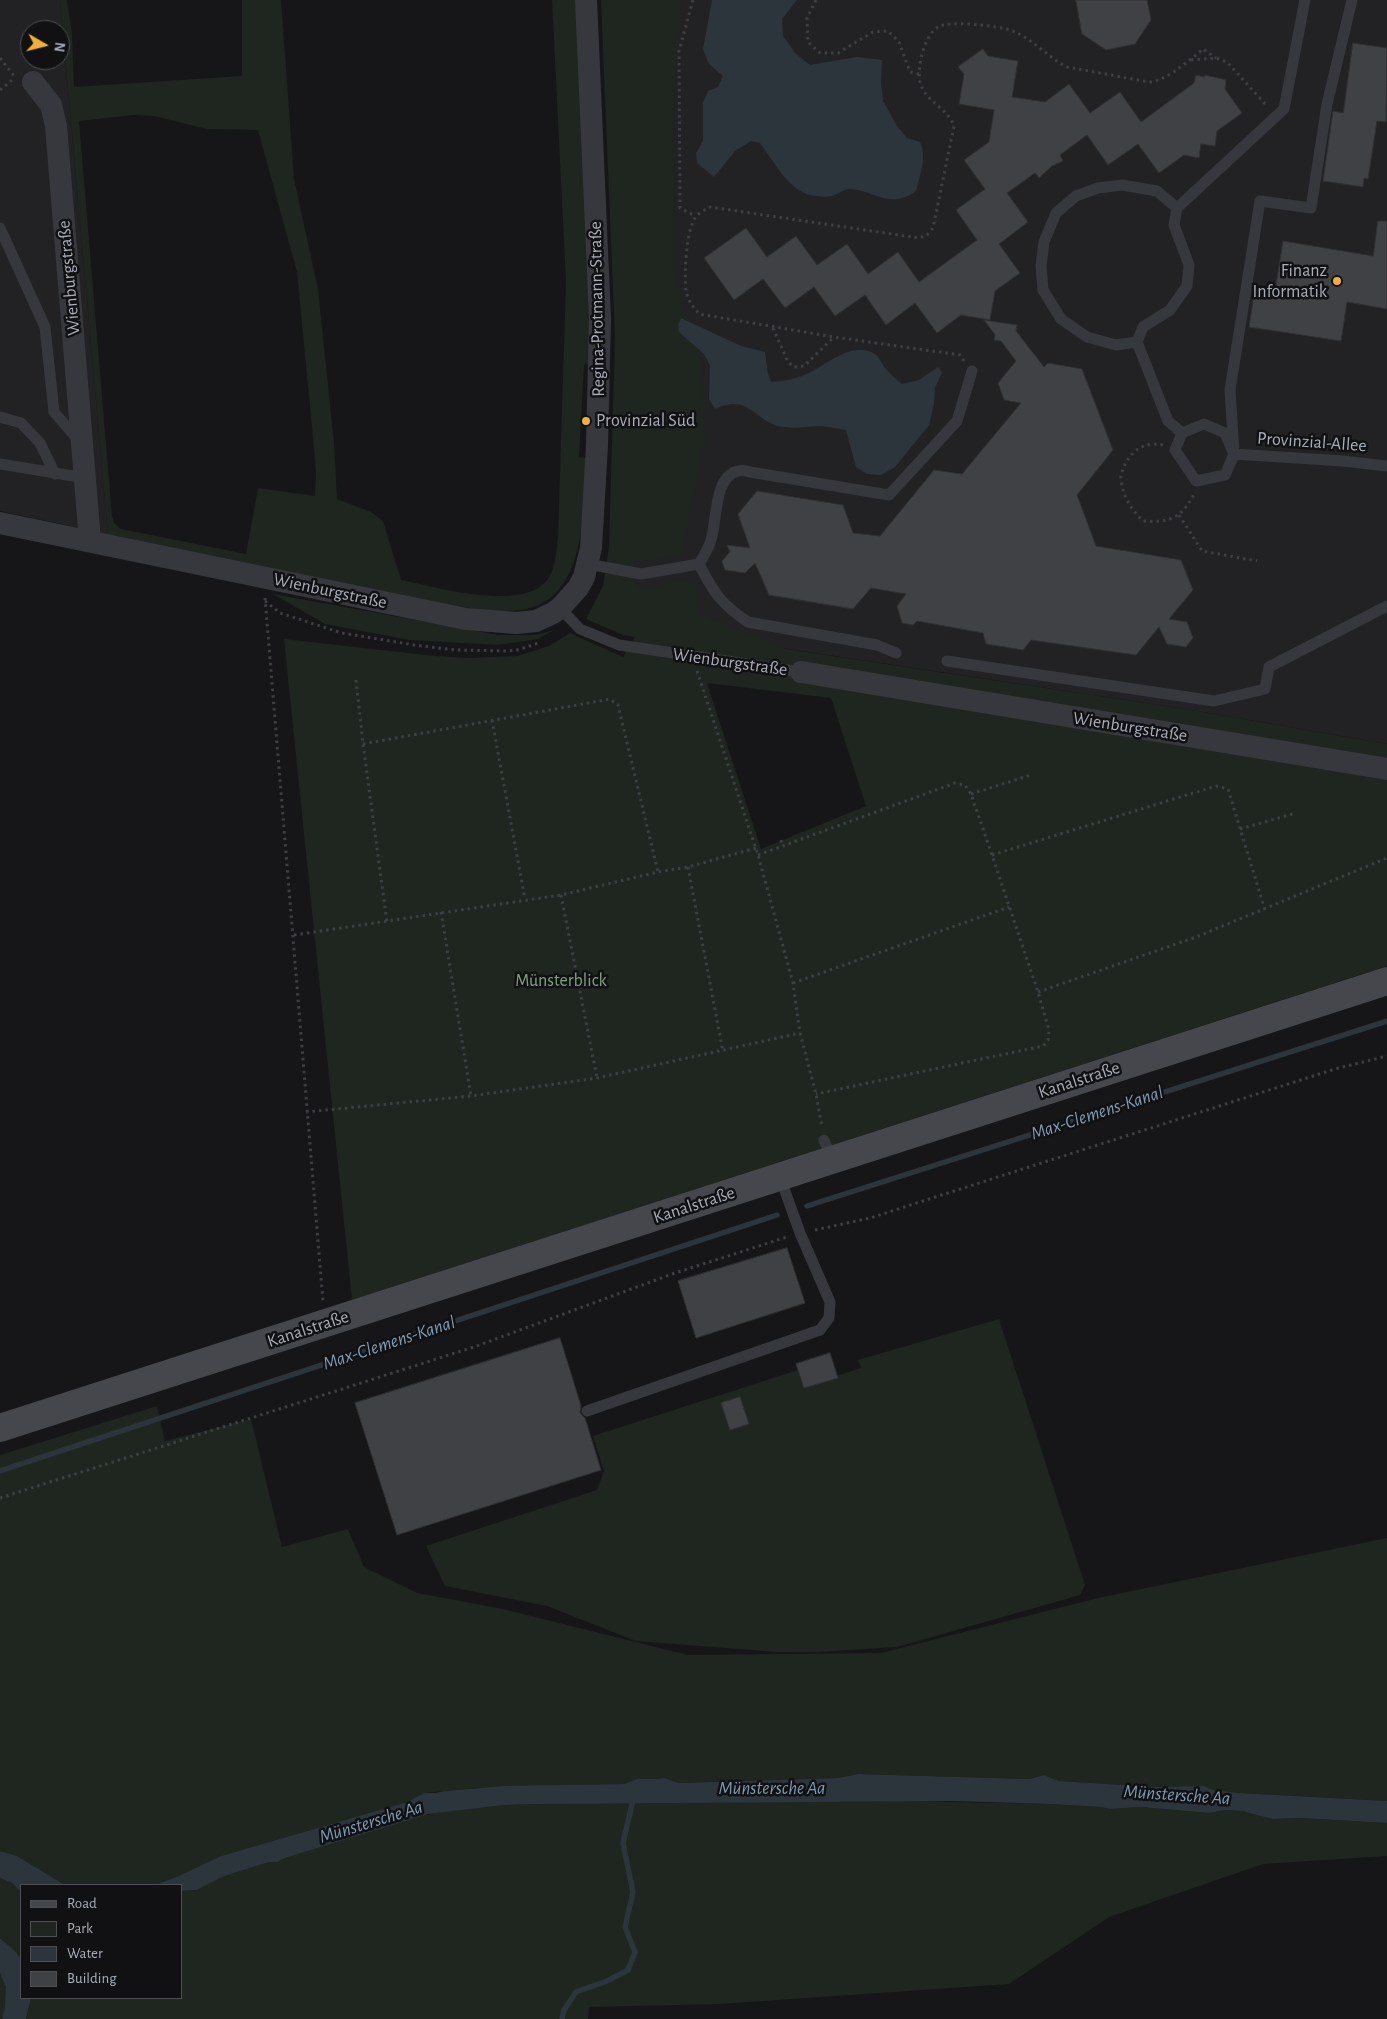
<!DOCTYPE html>
<meta charset="utf-8">
<style>
body{margin:0}
#map{position:relative;width:1387px;height:2019px;overflow:hidden;background:#161618;font-family:"Alegreya Sans",sans-serif}
canvas{display:block}
.legend{position:absolute;left:20px;top:1884px;width:162px;height:115px;box-sizing:border-box;background:#111113;border:1px solid #4d4f55;margin:0;padding:6px 9px;list-style:none;font-size:15px;color:#a8adb8}
.legend li{display:flex;align-items:center;gap:10px;height:25px}
.legend b{width:25px;border:1px solid #4d4f55}
.north{position:absolute;left:20px;top:20px;width:50px;height:50px;box-sizing:border-box;background:#111113;border:1px solid #4d4f55;border-radius:50%;rotate:98deg;font-size:14px;font-weight:700;line-height:20px;text-align:center;color:#a8adb8}
.north::after{content:'';display:block;margin:auto;width:18px;height:22px;background:#f2b134;clip-path:polygon(50% 0,100% 100%,50% 72%,0 100%)}
</style>
<div id="map">
<canvas width="1387" height="2019"></canvas>
<ul class="legend">
<li><b style="height:6px;background:#45474d"></b>Road</li>
<li><b style="height:14px;background:#1e261f"></b>Park</li>
<li><b style="height:14px;background:#2c353c"></b>Water</li>
<li><b style="height:14px;background:#404145"></b>Building</li>
</ul>
<div class="north">N</div>
</div>
<script>
const context = document.querySelector('canvas').getContext('2d');
context.lineJoin = 'round';
function paint(path, color) { context.fillStyle = color; context.fill(path, 'evenodd'); }
function stroke(path, color, width, dash) { context.strokeStyle = color; context.lineWidth = width; context.lineCap = dash ? 'butt' : 'round'; context.setLineDash(dash || []); context.stroke(path); }
function label(font, color, halo, rows, align = 'center') {
  context.font = font + ' "Alegreya Sans",sans-serif'; context.lineWidth = 5; context.setLineDash([]); context.textBaseline = 'middle'; context.strokeStyle = halo; context.fillStyle = color; for (const [text, x, y, turn = 0] of rows) {
    context.save(); context.translate(x, y); context.rotate((+turn || 0) * Math.PI / 180); context.textAlign = isNaN(turn) ? turn : align; if (halo) context.strokeText(text, 0, 0); context.fillText(text, 0, 0); context.restore();
  }
}
paint(new Path2D(`
 M0 0H60L108 534 0 511ZM30 30H60V60H30Z
 M620 0H1387V744L1192 710 636 626 618 83Z`), '#222225');
paint(new Path2D(`
 M60 0H67L72 34 74 87 242 76V0H281L294 179 318 289 334 443 337 499 371 512 383 521 401 580C436 587 524 613 548 579 556 567 556 551 558 538L566 281 552 0H576L590 268 589 364 584 365 579 457 586 458C583 508 588 601 521 610 500 613 477 609 456 606L108 534ZM134 115 154 116 207 129 258 130 297 272 313 437 316 473 315 496 258 488 246 554 121 529 114 523 112 516 79 121Z
 M601 0H681L672 126 675 278 701 360 705 441 688 518 682 555 650 561 634 559 635 585 658 588 667 582 688 580 696 587 700 614 786 649 1192 710 1387 744V966L352 1300 284 639 435 656 468 658 517 656 549 646 570 633 623 657 635 637 623 635 586 619 603 586 609 548 615 338ZM707 683 831 698 866 806 761 849Z
 M273 594 498 635H536L554 630 538 639 498 645 410 640 325 624Z
 M999 1319 1085 1585 1080 1595 897 1647 818 1652H777L636 1641 547 1606 445 1586 426 1546 597 1490 604 1471 593 1436 798 1370 796 1364 830 1353 837 1376 861 1368 858 1360Z
 M157 1406 165 1441 251 1419 282 1547 348 1529 364 1567 417 1593 503 1609 688 1655 881 1653 1098 1598 1387 1538V1801L1240 1793 1213 1790 1204 1786 1154 1787 1059 1781 1044 1775 1029 1779 858 1774 838 1778 679 1783 664 1778 657 1779H637L624 1784 478 1788 424 1793 407 1802 221 1856 199 1868 178 1876 171 1881 156 1885H65L17 1856 0 1851V1455Z
 M906 1801 1050 1804 1101 1807 1110 1809 1141 1807 1209 1813 1225 1810 1242 1811 1272 1819 1300 1818 1387 1823V1856L1263 1864 1109 1917 1009 1984 720 2004 589 2007 588 2019H26L31 1998H181V1891L197 1890 222 1877 269 1862H278L285 1858 415 1817 441 1812 504 1805 578 1803Z
 M0 1878 12 1883 21 1892V1959L14 1950 0 1938Z
 M0 1973C9 1985 8 2005 2 2019H0Z`), '#1e261f');
paint(new Path2D(`
 M712 0H797L782 19 783 36 795 53 810 65 857 57 882 60 881 83 883 101 897 126 907 138 920 142C927 157 920 175 916 191 889 210 877 191 850 189 844 189 838 194 832 196 828 197 822 197 817 196 790 195 774 161 760 143L751 141 735 151 714 177 697 163 696 153 703 141V103L708 91 718 87 723 76 709 64 703 49Z
 M681 318 741 346 765 352 768 374 771 382C785 381 796 379 809 373 827 364 855 339 876 355 880 358 882 364 885 368 890 374 896 379 902 384L919 380 938 367 942 372 935 388 934 404 929 425 895 467 881 475 867 474 856 467 846 430C838 429 831 427 823 426 810 426 797 429 784 427 753 423 751 392 715 409L709 399 710 365 704 354 679 332 678 325Z
 M858 1774 1029 1779 1044 1775 1059 1781 1154 1787 1204 1786 1213 1790 1240 1793 1387 1801V1823L1300 1818 1272 1819 1242 1811 1225 1810 1209 1813 1141 1807 1110 1809 1101 1807 1050 1804 953 1801 537 1804 504 1805 428 1814 285 1858 278 1862H269L222 1877 197 1890 181 1891V1885H156C179 1877 199 1866 221 1856L407 1802 424 1793H435L445 1791 504 1786 624 1784 637 1779H657L664 1778 679 1783 838 1778Z
 M0 1851 17 1856 65 1885H21V1892L12 1883 0 1878Z
 M0 1938 14 1950 21 1959V1998H31L26 2019H2L5 2007 6 1987 0 1973Z`), '#2c353c');
stroke(new Path2D(`
 M807 1206 1387 1021
 M0 1471 777 1215
 M562 2019 564 2010 576 1992 607 1981 628 1970 635 1952 625 1927 633 1892 623 1843 634 1796`), '#2c353c', 5.5);
const building = new Path2D(`
 M1076 0H1147L1151 20 1135 44 1106 50 1082 34Z
 M1353 43 1387 48 1386 122 1377 121 1368 179 1364 178 1363 187 1323 181 1333 111 1343 113Z
 M983 49 988 56 1018 61 1012 97 1045 102 1069 84 1090 113 1120 92 1141 122 1194 83 1196 75 1204 77 1205 75 1226 80 1225 89 1242 113 1217 131 1215 146 1201 144 1199 158 1184 155 1159 173 1138 144 1108 165 1087 135 1060 155 1063 161 1052 166 1039 178 1035 173 1007 193 1028 222 999 244 1020 273 995 291 990 320 961 315 937 333 915 303 886 325 865 295 835 316 814 287 785 308 763 279 734 300 704 258 746 228 767 257 796 236 817 265 847 244 868 274 898 252 919 282 977 240 956 210 985 189 964 160 989 142 994 110 959 104 964 74 958 67Z
 M1378 221H1387V309L1347 302 1341 341 1249 327 1255 288 1275 291 1283 241 1373 256Z
 M984 320 1017 325 1016 331 1044 367 1048 363 1082 369 1113 450 1077 495 1096 546 1181 560 1193 590 1169 619 1187 622 1193 638 1186 647 1167 644 1159 627 1136 655 1031 640 1023 650 986 644 983 633 917 621 913 625 902 623 897 606 906 594 871 588 853 609 769 595 755 563 745 573 725 570 722 561 730 552 727 545 750 548 738 514 757 491 843 505 853 533 880 536 934 470 962 474 1021 403 1004 400 998 383 1016 361 1001 341 994 340 995 335Z
 M787 1248 805 1303 696 1338 678 1281Z
 M560 1338 581 1406 580 1413 585 1418 601 1470 397 1535 355 1403Z
 M830 1353 838 1378 804 1388 796 1364Z
 M740 1397 749 1424 730 1430 721 1403Z`);
paint(building, '#404145');
stroke(building, '#303034', 1);
stroke(new Path2D(`
 M693 0 679 51 680 208 695 216
 M816 0 807 18 808 42 820 53H838L873 32 888 31 899 42 910 72 919 74
 M0 58 15 77
 M1191 60 1216 58 1227 62 1267 106
 M0 90 12 80
 M773 328 788 362 794 367 804 366 833 338
 M964 361 960 355 834 337 699 314C693 307 688 300 686 291 684 274 686 232 695 218 698 213 705 210 710 207L919 238 927 235 933 228 954 126C948 108 925 102 920 82 917 66 924 36 938 27 948 20 998 26 1010 30 1031 37 1047 57 1067 67L1149 82C1166 81 1190 60 1203 49L1216 58
 M1163 445C1144 441 1130 451 1123 469 1122 473 1120 476 1121 480 1123 497 1131 509 1143 521 1169 523 1182 518 1194 494
 M1179 515 1202 551 1257 561
 M265 598 323 1302
 M265 601 280 613 342 633 414 645 456 650 507 651 517 650 539 643
 M697 671 758 855 793 983 800 1033 816 1094 822 1127
 M356 680 363 744 387 922
 M492 720 525 899
 M363 744 610 699 618 705 658 872
 M971 794 1031 775
 M1240 829 1296 813
 M781 840 782 846
 M758 855 955 783 965 785 971 794 992 855 1038 992 1049 1030 1048 1040 1043 1046 816 1094
 M992 855 1216 786 1228 789 1265 910
 M688 867 723 1052
 M561 895 597 1078
 M441 912 471 1096
 M294 935 561 895 658 872 688 867 756 848
 M793 983 1009 907
 M1038 992 1196 937 1387 858
 M306 1112 471 1096 597 1078 800 1033
 M815 1230 870 1218 1335 1069 1387 1056
 M0 1498 474 1347 672 1274 787 1237`), '#3d3f44', 3, [2.5, 4]);
stroke(new Path2D(`
 M1177 208 1157 191 1122 185 1098 188 1076 196 1056 213 1044 242 1041 266 1043 290 1061 319 1087 337 1116 345 1137 342 1143 327 1170 310 1187 286 1189 265 1174 225 1177 208 1284 109 1305 0
 M0 228 45 327 54 412 80 442
 M1137 342 1168 421 1182 433
 M0 417 21 423 40 443 55 474
 M1234 454 1225 433 1204 424 1182 433 1175 450 1196 481 1225 475 1234 454 1230 390 1260 201 1311 208 1327 104 1352 0
 M1234 454 1343 461 1387 466
 M0 464 85 478
 M588 564 641 574 699 564
 M560 608 580 629 619 645 801 672
 M896 653 877 645 748 622C722 605 713 592 699 564 703 557 709 548 711 540 717 521 714 476 738 471 742 470 747 471 750 472L889 495 957 421 972 371
 M947 661 1214 701 1265 689 1269 667 1387 606
 M824 1140 832 1160
 M587 1411 820 1330 829 1318 830 1302 800 1233 780 1177`), '#37383d', 11);
stroke(new Path2D(`
 M33 82 51 105 56 126 90 541
 M0 523 466 619 516 623 536 621 553 613 560 608 578 588 584 577 591 548 597 445 600 318 586 0
 M801 672 1387 769`), '#37383d', 22);
stroke(new Path2D(`
 M0 1428 1387 981`), '#45474d', 28);
for (const [x, y, r, color] of [
 [1337,281,5,"#f2b134"],
 [586,421,5,"#f2b134"]
]) { const dot = new Path2D(); dot.arc(x, y, r, 0, 2 * Math.PI); context.fillStyle = color; context.fill(dot); stroke(dot, '#111113', 2); }
label('18px', '#a8adb8', '#111113', [
 ["Finanz",1327,271],
 ["Informatik",1327,292],
 ["Provinzial Süd",596,421,"left"]
], 'right');
label('18px', '#a8adb8', '#111113', [
 ["Wienburgstraße",69,278,-95],
 ["Regina-Protmann-Straße",597,309,-91],
 ["Provinzial-Allee",1312,442,4],
 ["Wienburgstraße",330,591,12],
 ["Wienburgstraße",730,662,8],
 ["Wienburgstraße",1130,727,9],
 ["Kanalstraße",1079,1080,-18],
 ["Kanalstraße",694,1205,-18],
 ["Kanalstraße",308,1329,-18]
]);
label('18px', '#7fa381', '#111113', [
 ["Münsterblick",561,981]
]);
label('italic 19px', '#7f9bb3', '#111113', [
 ["Max-Clemens-Kanal",1097,1113,-18],
 ["Max-Clemens-Kanal",389,1343,-18],
 ["Münstersche Aa",772,1788],
 ["Münstersche Aa",1177,1795,4],
 ["Münstersche Aa",371,1822,-17]
]);
</script>
